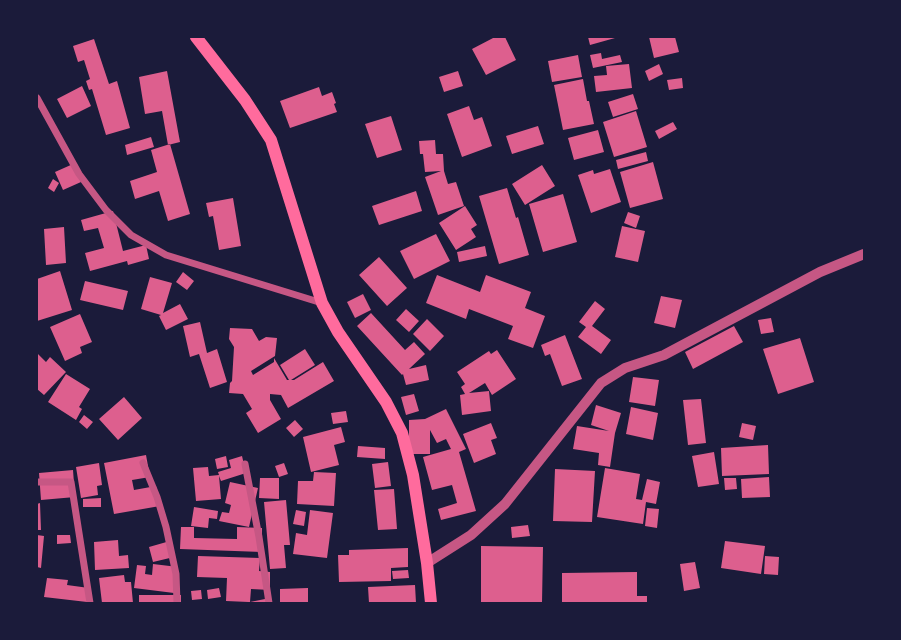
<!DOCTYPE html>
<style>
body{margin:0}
#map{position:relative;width:901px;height:640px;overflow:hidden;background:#1b1b3a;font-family:Helvetica,sans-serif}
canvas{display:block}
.frame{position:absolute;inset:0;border:38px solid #1b1b3a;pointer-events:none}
</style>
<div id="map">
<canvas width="901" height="640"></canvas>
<div class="frame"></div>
</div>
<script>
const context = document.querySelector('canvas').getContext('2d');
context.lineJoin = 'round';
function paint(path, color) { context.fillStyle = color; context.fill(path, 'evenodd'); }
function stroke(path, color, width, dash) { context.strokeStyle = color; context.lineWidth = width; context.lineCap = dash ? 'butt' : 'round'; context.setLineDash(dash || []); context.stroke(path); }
paint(new Path2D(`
 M495 37H505L516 60 486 75 472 49Z
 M588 37H615V38L590 45Z
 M649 37H675L679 52 654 58Z
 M94 39 109 84 117 81 130 128 106 135 92 89 89 90 86 81 90 79 84 60 78 62 73 46Z
 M601 53 602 59 620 55 622 62 593 68 590 55Z
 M578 55 582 77 552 82 548 61Z
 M629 64 632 88 596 92 594 76 607 75 606 66Z
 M659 64 663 74 649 81 645 71Z
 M167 71 180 142 168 145 162 111 145 114 139 77Z
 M458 71 463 86 444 92 439 77Z
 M682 78 683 88 669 90 667 80Z
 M583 79 587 101H589L594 124 563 130 554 85Z
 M82 86 91 106 67 118 57 99Z
 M319 87 322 96 332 92 336 103 334 104 337 112 290 128 280 101Z
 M633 94 638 109 613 117 608 102Z
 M469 106 474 120 482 117 492 146 462 157 447 114Z
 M636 111 647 147 614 157 603 122Z
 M391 116 402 150 377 158 365 124Z
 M673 122 677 129 659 139 655 131Z
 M538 126 544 144 512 154 506 136Z
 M598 130 604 152 574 160 568 138Z
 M151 137 154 147 127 155 125 145Z
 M435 140 436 154H443L444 171 448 184 456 182 464 206 438 215 425 177 441 171 425 172 423 154H420L419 141Z
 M170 144 190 214 168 221 159 191 135 199 130 181 157 172 151 150Z
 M646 152 648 161 618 169 616 160Z
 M653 162 663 199 630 208 620 172Z
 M73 164 81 182 63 190 55 172Z
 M542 165 555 186 525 205 512 184Z
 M610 169 621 202 591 213 578 175 593 170 594 174Z
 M53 179 59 183 54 192 48 188Z
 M507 188 516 218 518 217 529 255 499 264 479 196Z
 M416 191 422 211 379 225 372 206Z
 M563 194 577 242 543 252 529 204Z
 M233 198 241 246 219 250 213 216 209 217 206 203Z
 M465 206 477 225 471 229 476 237 456 250 439 223Z
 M113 211 123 251 146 245 149 259 128 265 127 261 90 271 85 253 104 248 98 228 84 231 81 220Z
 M628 212 640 216 636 228 624 223Z
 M622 226 645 231 638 262 615 257Z
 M64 227 66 263 46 265 44 229Z
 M436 234 450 261 414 279 400 251Z
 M485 246 487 256 459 262 457 252Z
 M379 257 407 288 387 306 359 275Z
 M60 271 72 310 37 321V279Z
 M183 272 194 281 187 290 176 282Z
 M437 275 480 292 486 275 531 292 525 308 545 316 533 348 508 339 513 326 469 309 466 319 426 303Z
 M150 277 172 283 163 313 180 304 188 319 166 330 159 316 161 315 141 309Z
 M85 281 128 291 123 310 80 300Z
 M363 294 371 310 355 318 347 302Z
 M661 296 682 300 675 328 654 323Z
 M595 301 605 309 592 326 611 340 601 354 578 337 586 327 579 322Z
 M406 309 419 321 409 332 396 320Z
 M371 313 405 350 414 342 425 354 409 369 426 365 429 380 406 385 403 374 402 375 357 326Z
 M80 314 92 342 80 347 82 353 65 361 50 327Z
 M771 318 774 332 761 334 758 320Z
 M427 319 444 336 430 351 413 334Z
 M200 322 207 353 217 349 227 382 210 388 199 354 190 357 183 326Z
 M734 326 743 342 693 369 685 352Z
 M230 328 252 329 259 341 266 337 277 338 275 356 251 371 253 375 274 362V358L287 380H289L280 365 305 349 315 365 291 380H294L323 362 334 381 288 408 281 395 270 394V400L281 419 258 433 246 413 252 409 243 394 229 393 230 383 232 381 234 347 229 339Z
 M565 335 582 379 562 386 550 354 545 356 541 345Z
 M800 338 814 382 778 394 763 349Z
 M497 350 516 379 492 395 485 383 469 393 489 391 491 411 462 415 460 395 465 394 461 387 465 384 457 372 489 351 491 354Z
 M37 353 46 362 50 357 66 372 44 395 37 389Z
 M66 374 90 389 79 407 82 409 76 420 48 402Z
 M633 377 659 380 655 406 629 402Z
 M414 394 419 411 406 415 401 397Z
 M124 397 142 418 118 440 99 419Z
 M701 399 706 443 688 445 683 400Z
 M596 405 621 413 615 433 610 467 598 465 599 453 573 449 577 426 609 431 591 425Z
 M631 407 658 413 653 440 626 434Z
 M446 409 466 449 459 452 476 511 441 520 438 509 457 503 452 485 432 490 423 457 451 449 446 439 437 443 430 430V454H409V420L425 419Z
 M346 411 348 422 333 424 331 413Z
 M84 415 93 422 87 429 79 422Z
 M295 420 303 429 294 437 286 428Z
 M491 423 497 438 491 440 496 454 474 463 463 434Z
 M742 423 756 426 753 440 739 437Z
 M341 427 345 442 334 445 339 465 311 472 303 437Z
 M768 445 769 474 722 476 721 448Z
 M358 446 385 448V459L357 457Z
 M714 452 719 484 698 487 692 456Z
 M146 455 150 477 132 480 134 490 156 486 160 506 114 514 104 463Z
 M226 456 228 467 217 469 215 459Z
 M242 456 246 473 221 481 219 476 221 499 196 501 193 468 208 467 209 476 219 475 218 472 231 468 229 460Z
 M388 462 391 486 375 488 372 464Z
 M99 463 102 485 97 486 98 495 81 498 76 467Z
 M284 463 288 474 279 477 275 466Z
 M605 468 640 474 636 499 642 500 647 479 660 482 656 504 646 502 643 524 597 517Z
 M555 469 595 471 592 522 553 521Z
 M73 470 75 497 41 500 39 473Z
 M314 472 336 473 334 506 297 504 298 481H313Z
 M769 477 770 497 742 498 741 479Z
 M260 478H279V499L259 498Z
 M724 478H736L737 489 725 490Z
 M230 482 258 488 249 527 219 521 222 512 229 513 231 505 225 503Z
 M394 489 397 529 378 530 374 490Z
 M101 498V507H83V499Z
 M286 500 290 545H284L286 568 270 569 264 502Z
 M40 503 41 530H37V504Z
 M194 507 218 511 217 519 209 518 208 528 191 526Z
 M647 508 659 509 657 528 645 526Z
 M296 510 306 512 304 526 293 524Z
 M310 510 333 513 327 558 293 554 296 533 307 535Z
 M528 525 530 536 512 538 511 527Z
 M181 527H194V538L237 539V527L262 528V552L180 549Z
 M37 535 44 536 41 568 37 567Z
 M57 535H70L71 543 57 544Z
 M118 540 119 556 128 555 129 568 95 570 94 542Z
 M170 541 174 557 153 562 149 547Z
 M725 541 765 546 761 574 721 568Z
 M481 546 543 547 542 603H481Z
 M408 548V567L391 568V581L339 582 338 555H349V550Z
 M198 556 260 558 259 571 270 572V590L251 589 250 602 270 598 271 603 226 601 227 578 197 577Z
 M765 556 779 557 778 575 764 574Z
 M695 562 700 588 684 591 680 564Z
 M153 564 178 567 174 593 134 588 137 565 146 566 145 574 152 575Z
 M408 570 409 578 393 579 392 571Z
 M637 572V596H647V603H562V573Z
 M124 575 125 582H131L133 603H102L99 578Z
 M47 578 68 580 67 585 89 588 87 602 44 597Z
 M415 585 416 603H369L368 587Z
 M219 588 221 597 208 599 207 590Z
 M308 588V603H280V589Z
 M201 590 202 599 192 600 191 591Z
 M139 595H181V603H139Z`), '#dd5f8e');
stroke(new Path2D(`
 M37 98 79 174 106 210 131 235 166 255 322 303
 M143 463 157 497 166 527 176 574 177 603
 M245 464 259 537 269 603
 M37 482H71L90 603`), '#c65784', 7);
stroke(new Path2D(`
 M427 563 471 535 505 504 601 383 625 368 664 355 820 272 864 254`), '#c65784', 10);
stroke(new Path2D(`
 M196 37 245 100 271 140 322 303 338 332 386 402 402 433 413 475 427 563 431 603`), '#ff6b9d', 12);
</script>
